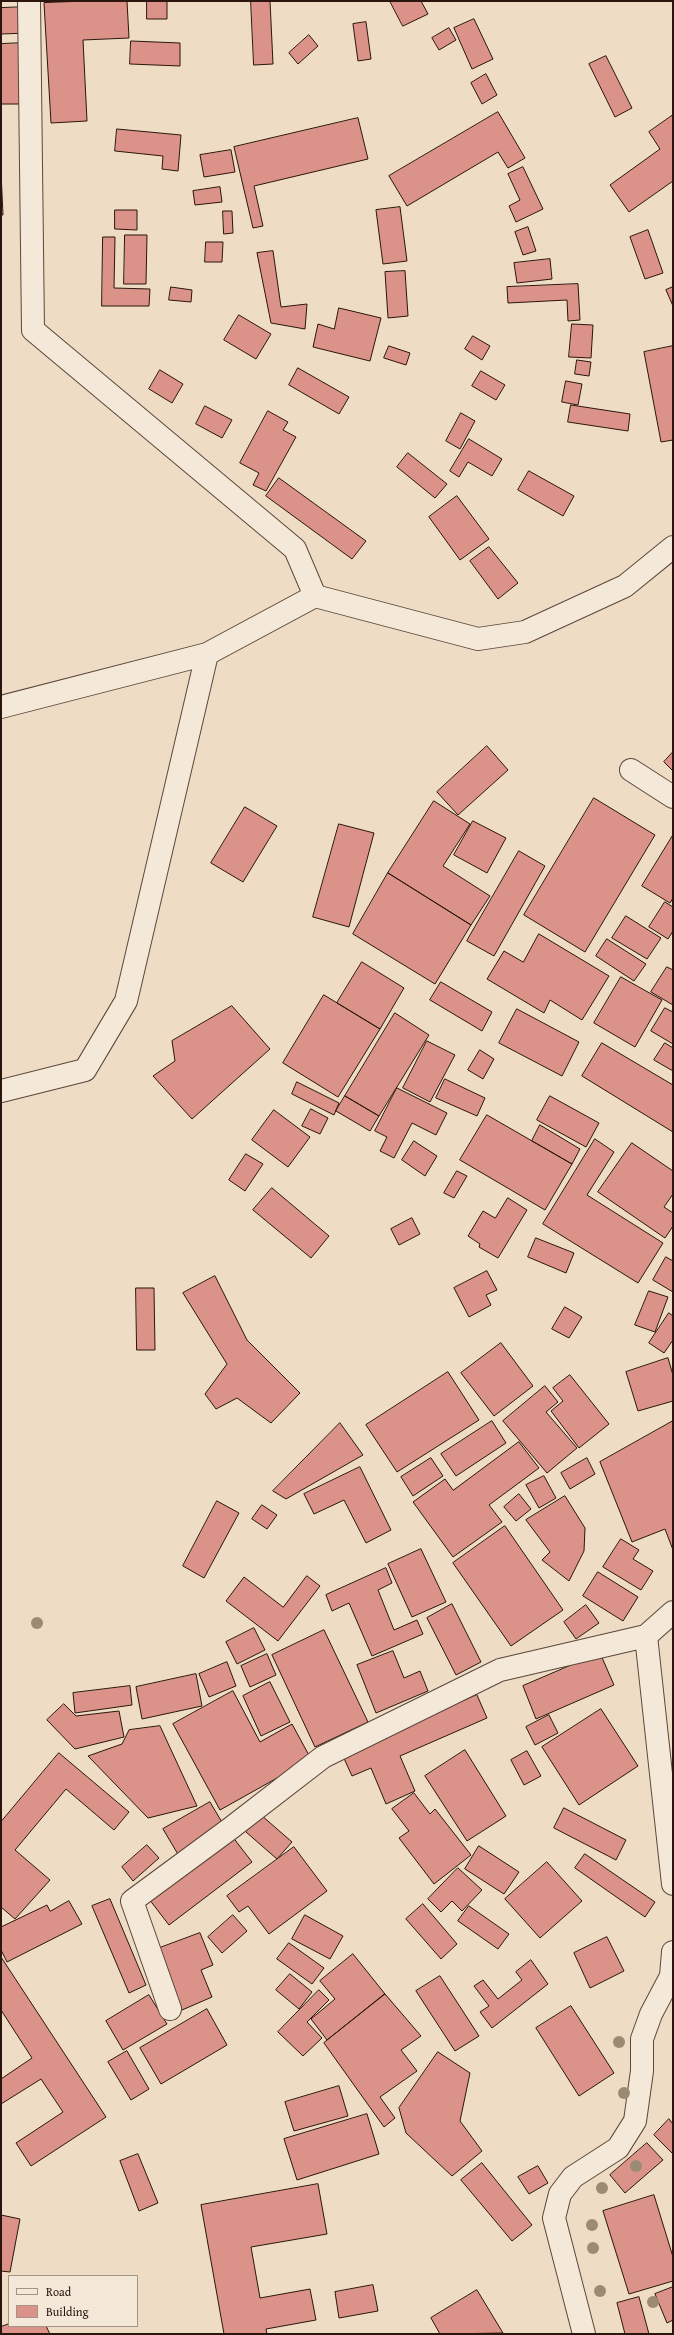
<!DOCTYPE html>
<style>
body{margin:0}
#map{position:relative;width:674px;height:2335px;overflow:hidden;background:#eedcc4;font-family:"Gentium Book Plus",serif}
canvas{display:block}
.frame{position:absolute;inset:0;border:2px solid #2b150c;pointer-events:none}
.legend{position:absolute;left:8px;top:2275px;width:130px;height:52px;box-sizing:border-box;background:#f4e8d9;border:1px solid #a49487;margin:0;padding:5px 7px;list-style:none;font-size:12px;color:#2b150c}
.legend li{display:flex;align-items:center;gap:8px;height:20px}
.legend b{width:20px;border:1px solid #a49487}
</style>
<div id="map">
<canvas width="674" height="2335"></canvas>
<div class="frame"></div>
<ul class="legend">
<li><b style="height:5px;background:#f4e8d9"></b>Road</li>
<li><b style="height:11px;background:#db9389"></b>Building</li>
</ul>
</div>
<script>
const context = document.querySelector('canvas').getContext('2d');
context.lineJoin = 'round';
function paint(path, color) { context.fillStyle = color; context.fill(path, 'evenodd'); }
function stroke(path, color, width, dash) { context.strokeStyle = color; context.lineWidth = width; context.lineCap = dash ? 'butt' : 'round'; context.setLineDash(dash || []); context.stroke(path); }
const building = new Path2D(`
 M86 1H127L129 38 83 40 87 121 51 123 44 3Z
 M147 1H167V19H147Z
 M251 1H270L273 64 254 65Z
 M390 1H421L428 14 403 26Z
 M26 7 28 33 1 34V8Z
 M474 19 493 59 472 69 454 28Z
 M366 22 371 59 358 61 353 24Z
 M449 28 456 40 439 50 432 38Z
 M309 35 318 46 298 64 289 53Z
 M131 41 180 43V66L130 64Z
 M24 43 25 104H1V44Z
 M606 56 632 108 615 117 589 64Z
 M486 74 497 95 482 104 471 83Z
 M498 112 525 158 508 168 498 152 407 206 389 176Z
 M673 115V181L629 212 610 185 660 149 649 132Z
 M358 118 368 159 254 186 263 226 253 228 234 147Z
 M117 129 181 135 178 171 162 169 163 156 115 151Z
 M231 150 235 172 204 177 200 155Z
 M523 167 543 209 516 222 509 206 520 200 508 174Z
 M1 172 3 215H1Z
 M220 187 222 202 195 205 193 191Z
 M400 207 407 261 383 264 376 210Z
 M115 210H137V230L115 229Z
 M223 211H232L233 233 224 234Z
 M528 227 536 251 523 255 515 232Z
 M648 230 663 273 645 279 630 237Z
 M125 235H147L146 284H124Z
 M103 237H115L114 288 150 289 149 306H102Z
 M206 242H223L222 262H205Z
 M273 251 281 307 307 304 305 329 271 323 257 253Z
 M550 259 552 279 517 283 514 263Z
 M405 271 408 316 388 318 385 272Z
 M578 284 580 320 568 321 567 300 508 303 507 287Z
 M171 287 192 290 191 302 169 300Z
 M673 287V306L666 290Z
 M339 308 381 318 370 361 313 347 318 324 334 329Z
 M239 315 271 334 256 359 224 340Z
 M572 324 593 325 591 358 569 357Z
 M473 336 490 346 482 360 465 349Z
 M389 346 410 353 406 365 384 358Z
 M673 346V440L661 442 644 352Z
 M577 360 591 362 589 376 575 374Z
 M298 368 349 397 339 414 289 385Z
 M160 370 183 384 172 403 149 389Z
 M481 371 505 385 496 400 472 386Z
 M566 381 582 384 578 405 562 402Z
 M571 405 630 414 628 431 568 422Z
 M205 406 232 420 222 438 196 424Z
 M268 411 288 422 283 430 296 437 266 491 253 485 259 473 240 463Z
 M461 413 475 421 460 449 446 441Z
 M469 439 502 459 492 476 468 462 459 477 450 471Z
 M408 453 447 484 435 498 397 467Z
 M529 471 574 496 563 516 518 490Z
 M279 478 366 541 352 559 266 496Z
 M457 496 489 539 460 560 429 517Z
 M489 547 518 583 498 599 470 561Z
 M487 746 508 770 458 815 437 792Z
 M673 752V771L664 762Z
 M594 798 655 835 585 952 524 915Z
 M434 801 470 824 443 866 490 896 471 925 388 873Z
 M245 807 277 826 243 882 211 863Z
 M473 821 506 838 487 873 454 855Z
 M339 824 374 833 349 927 313 917Z
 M673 835V898L670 903 642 886Z
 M519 851 545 866 494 956 467 941Z
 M388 873 471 925 435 984 353 934Z
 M665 902 673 907V931L668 939 649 927Z
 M626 916 661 938 647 959 612 938Z
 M539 934 609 976 582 1020 550 1000 544 1013 487 979 504 951 523 962Z
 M607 939 646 964 634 981 596 956Z
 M362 962 404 988 380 1029 337 1003Z
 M667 967 673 970V1005L651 992Z
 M621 977 662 1000 635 1047 594 1023Z
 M441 982 492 1012 482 1031 430 1000Z
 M324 995 380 1029 338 1097 283 1063Z
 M232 1006 270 1049 192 1119 153 1076 175 1061 172 1041Z
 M665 1008 673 1012V1044L651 1031Z
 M517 1009 579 1042 562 1076 499 1043Z
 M395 1013 429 1035 379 1116 345 1096Z
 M427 1041 455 1055 430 1102 403 1088Z
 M602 1043 673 1085V1132L582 1076Z
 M665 1043 673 1048V1071L654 1060Z
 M480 1050 494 1059 483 1079 468 1070Z
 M445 1079 485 1098 477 1116 436 1098Z
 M297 1082 339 1103 334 1115 292 1094Z
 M397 1088 447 1113 436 1135 412 1123 394 1158 380 1151 387 1137 375 1131Z
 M345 1096 379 1116 370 1131 336 1111Z
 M550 1096 599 1123 586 1147 537 1120Z
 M311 1109 328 1118 320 1134 302 1126Z
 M274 1110 310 1137 288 1167 252 1140Z
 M487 1115 572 1164 545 1210 460 1160Z
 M540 1125 580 1149 572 1164 532 1141Z
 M595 1139 614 1152 587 1195 663 1243 638 1283 543 1224Z
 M414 1141 437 1156 425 1176 402 1160Z
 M632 1143 673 1171V1194L664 1207 673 1213V1226L665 1238 598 1192Z
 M246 1154 263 1164 245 1191 229 1180Z
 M457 1171 467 1176 454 1198 444 1193Z
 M272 1188 329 1236 311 1258 253 1210Z
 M508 1198 527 1210 498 1258 479 1247 480 1244 468 1236 483 1211 495 1218Z
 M412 1218 420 1234 399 1245 391 1229Z
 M536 1238 574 1253 566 1273 528 1257Z
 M666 1257 673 1261V1292L653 1280Z
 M487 1271 497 1290 486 1295 491 1305 469 1317 454 1288Z
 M215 1276 247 1340 300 1393 271 1423 237 1398 216 1409 205 1394 227 1364 183 1293Z
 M136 1288H154L155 1350H137Z
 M649 1291 668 1297 655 1332 635 1325Z
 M565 1307 582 1317 569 1338 552 1329Z
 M669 1313 673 1316V1340L664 1353 649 1343Z
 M501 1343 533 1386 494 1416 461 1373Z
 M668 1358 673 1375V1401L638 1411 626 1372Z
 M448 1372 479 1420 397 1472 366 1425Z
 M570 1375 609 1424 579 1448 551 1411 563 1401 553 1388Z
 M545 1386 558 1402 546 1412 577 1448 547 1473 503 1421Z
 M492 1421 506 1443 456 1476 441 1454Z
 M673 1421V1550L665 1529 632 1542 600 1462Z
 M340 1423 363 1455 286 1499 273 1491Z
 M519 1442 539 1468 489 1505 502 1522 453 1557 413 1502 445 1479 453 1490Z
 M431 1458 443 1476 413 1496 401 1477Z
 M587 1458 595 1474 570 1489 561 1473Z
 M360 1467 391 1530 366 1543 344 1500 314 1514 304 1494Z
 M544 1476 556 1498 539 1508 526 1485Z
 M519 1494 531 1509 516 1521 504 1507Z
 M565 1496 585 1528 584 1551 569 1581 542 1560 550 1552 526 1520Z
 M217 1501 239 1513 204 1578 183 1566Z
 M262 1505 277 1515 267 1529 252 1519Z
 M505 1526 563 1610 511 1646 453 1563Z
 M621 1539 639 1550 633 1559 653 1571 641 1590 603 1567Z
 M421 1549 446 1602 412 1617 388 1564Z
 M386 1568 392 1583 378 1590 394 1630 417 1620 423 1634 372 1656 349 1603 332 1611 326 1595Z
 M598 1572 638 1597 623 1621 583 1596Z
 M307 1576 320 1586 278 1641 226 1601 244 1577 283 1607Z
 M452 1604 481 1662 456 1675 427 1618Z
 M586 1605 599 1623 576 1639 564 1622Z
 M254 1628 265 1650 237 1664 226 1642Z
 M324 1630 368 1722 315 1747 272 1655Z
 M393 1651 404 1678 420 1671 428 1691 376 1713 357 1665Z
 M600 1653 614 1685 536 1719 523 1686Z
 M267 1654 276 1675 250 1687 241 1666Z
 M227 1662 236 1686 209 1697 199 1674Z
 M196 1674 202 1706 142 1719 136 1687Z
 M270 1682 290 1722 261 1736 243 1696Z
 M130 1686 132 1705 75 1713 73 1693Z
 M233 1691 260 1742 292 1724 311 1759 220 1810 173 1724Z
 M477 1695 487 1718 400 1756 415 1791 386 1804 371 1768 352 1776 342 1754Z
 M64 1704 76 1716 119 1711 124 1737 75 1749 47 1720Z
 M601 1709 638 1766 579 1805 542 1747Z
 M549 1715 558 1733 535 1745 526 1727Z
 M160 1726 197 1806 148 1818 88 1756 122 1744 129 1730Z
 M465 1750 506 1816 467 1841 425 1776Z
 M527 1751 541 1776 524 1785 511 1760Z
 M59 1753 129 1812 114 1830 66 1789 15 1850 50 1880 15 1919 1 1907V1822Z
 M414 1793 430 1814 435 1809 471 1855 434 1884 399 1838 409 1831 392 1809Z
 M210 1802 226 1829 179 1856 163 1829Z
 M564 1808 626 1840 616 1860 554 1828Z
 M261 1815 292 1842 277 1859 246 1832Z
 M232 1836 252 1862 169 1925 149 1899Z
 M147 1845 159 1858 133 1881 122 1867Z
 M479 1846 519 1872 504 1894 465 1869Z
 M294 1847 327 1891 269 1934 248 1906 239 1912 227 1896Z
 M585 1854 655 1902 645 1917 575 1868Z
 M547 1862 582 1901 540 1938 505 1899Z
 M458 1868 482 1890 462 1911 452 1901 441 1912 428 1899Z
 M110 1899 146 1985 129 1993 92 1906Z
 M69 1901 82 1924 7 1962 1 1950V1927L47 1905 50 1911Z
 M423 1904 457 1944 441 1959 406 1919Z
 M469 1906 509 1934 498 1949 458 1921Z
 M233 1915 247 1931 222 1953 208 1937Z
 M305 1915 343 1936 330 1959 292 1939Z
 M200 1933 213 1965 201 1970 212 1997 182 2010 157 1949Z
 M607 1937 624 1971 590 1988 574 1953Z
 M289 1943 324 1968 312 1984 277 1959Z
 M353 1954 385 1994 327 2040 311 2019 335 1999 320 1981Z
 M1 1957 106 2117 31 2166 16 2143 63 2112 41 2079 1 2104V2079L32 2058 1 2010Z
 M531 1960 548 1984 492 2028 480 2012 489 2006 474 1986 483 1980 498 1999 522 1980 516 1972Z
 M290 1974 312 1992 299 2009 276 1990Z
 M440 1976 479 2036 455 2051 416 1991Z
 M319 1990 329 2000 307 2022 322 2038 303 2056 278 2032Z
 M385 1994 421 2036 401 2050 417 2071 380 2097 395 2118 384 2127 324 2043Z
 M149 1995 167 2024 123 2050 106 2021Z
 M571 2006 614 2073 579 2096 536 2028Z
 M207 2009 227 2045 161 2084 140 2048Z
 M127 2051 149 2089 131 2100 108 2062Z
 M438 2052 470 2073 460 2121 482 2151 452 2176 406 2133 399 2108Z
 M339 2086 348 2116 294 2131 285 2102Z
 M367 2114 379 2154 297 2180 284 2139Z
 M669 2119 673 2124V2154L654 2135Z
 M647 2143 663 2160 625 2193 610 2175Z
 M138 2154 158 2203 139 2211 120 2161Z
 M482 2163 532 2225 512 2241 461 2180Z
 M538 2166 548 2183 529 2194 518 2177Z
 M318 2184 327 2234 251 2247 260 2298 310 2289 316 2320 266 2329 267 2334H224L201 2205Z
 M654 2195 673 2257V2281L629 2294 603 2211Z
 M1 2215 20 2219 10 2272 1 2271Z
 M373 2285 378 2311 339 2318 335 2292Z
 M673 2287V2320L667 2323 655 2294Z
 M477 2290 503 2333 440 2334 431 2318Z
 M639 2297 649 2334H625L617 2303Z
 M9 2324V2326H46L50 2334H1V2327Z`);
paint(building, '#db9389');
stroke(building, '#2b150c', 1);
const minor = new Path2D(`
 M315 596 478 639 525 632 625 586 673 547
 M1 707 207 654 315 596 295 549 33 330 29 1
 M631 770 673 797
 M1 1091 85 1070 126 1001 207 654
 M646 1636 673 1884
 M170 2009 132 1901 231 1828 323 1757 500 1670 646 1636 673 1612
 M584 2334 554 2218 560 2194 573 2177 618 2148 635 2121 642 2071V2039L651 2014 671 1976 673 1952`);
stroke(minor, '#5c473a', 24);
stroke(minor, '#f4e8d9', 22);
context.fillStyle = '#9c8b74';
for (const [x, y] of [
 [37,1623],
 [619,2042],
 [624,2093],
 [636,2166],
 [602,2188],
 [592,2225],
 [593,2248],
 [600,2291],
 [653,2302]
]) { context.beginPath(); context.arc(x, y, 6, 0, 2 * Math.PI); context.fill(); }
</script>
